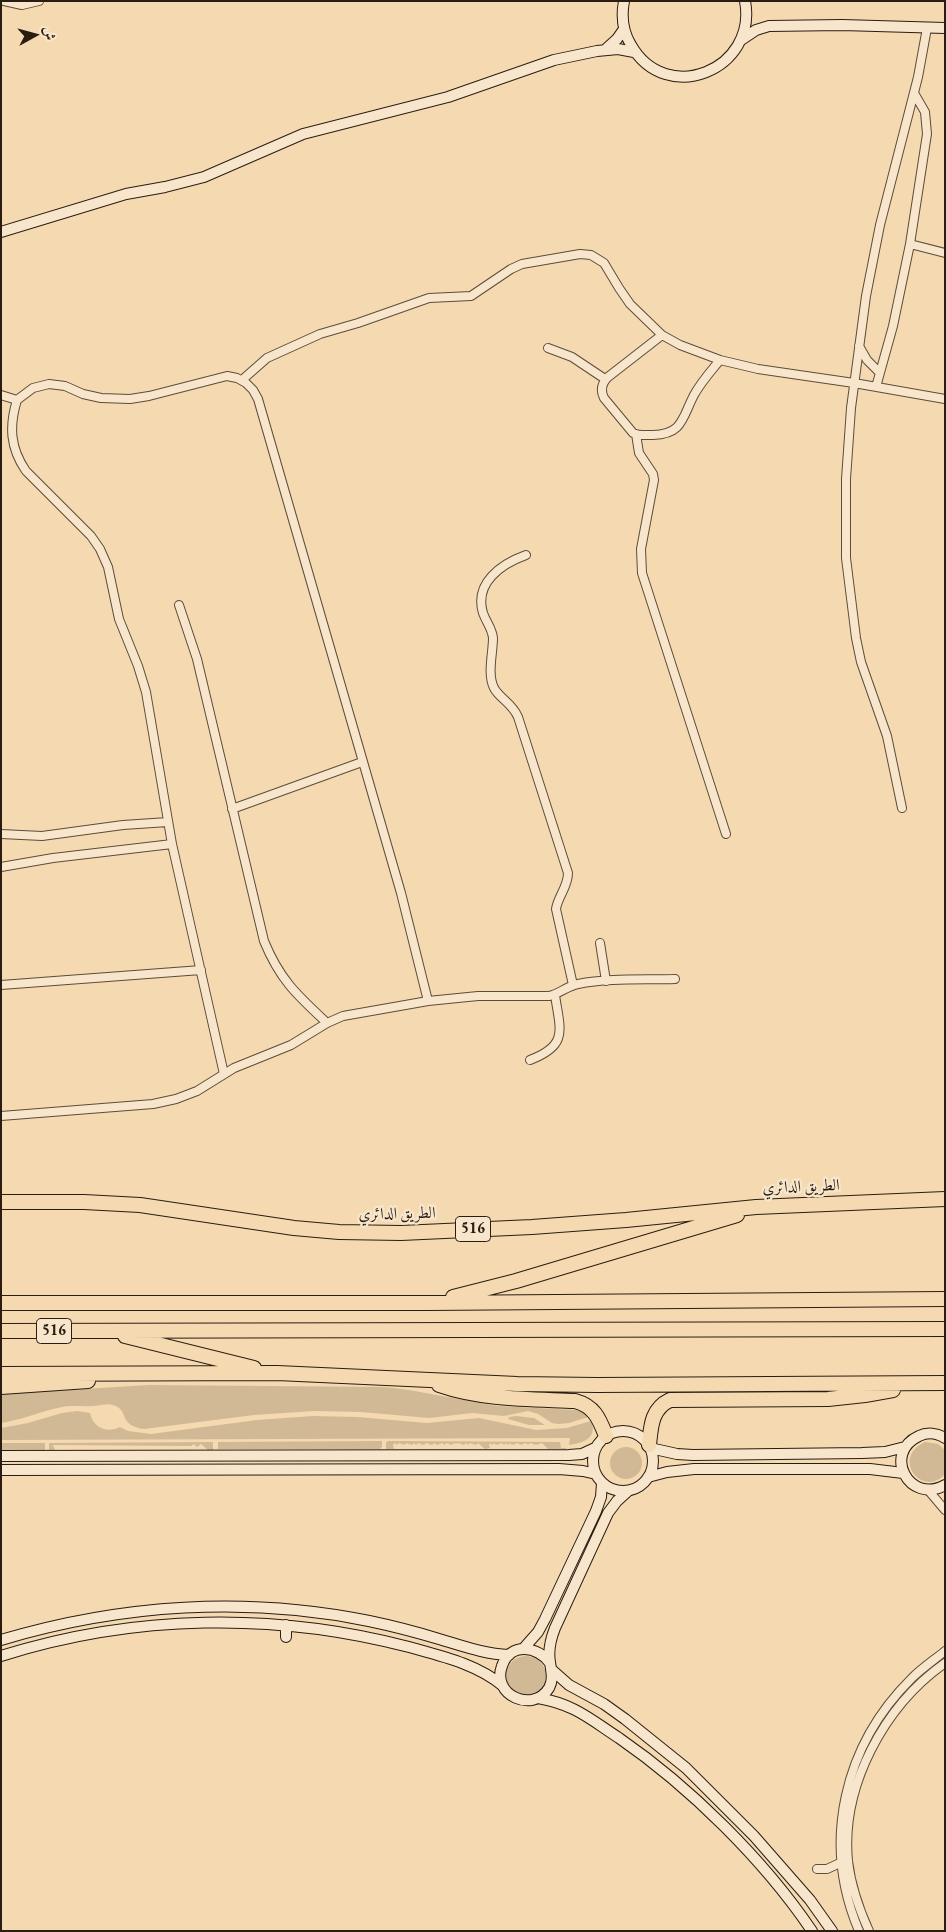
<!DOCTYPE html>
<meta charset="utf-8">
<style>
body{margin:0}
#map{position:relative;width:946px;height:1932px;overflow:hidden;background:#f5d9b0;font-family:"EB Garamond",Amiri,serif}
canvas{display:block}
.frame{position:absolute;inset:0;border:2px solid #291d12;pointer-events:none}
.north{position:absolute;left:10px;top:10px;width:50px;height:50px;-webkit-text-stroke:4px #f8e6cc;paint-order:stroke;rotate:83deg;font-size:14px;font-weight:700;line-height:20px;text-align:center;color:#291d12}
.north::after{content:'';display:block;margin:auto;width:18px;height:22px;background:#291d12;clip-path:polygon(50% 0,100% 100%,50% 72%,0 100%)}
</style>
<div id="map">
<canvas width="946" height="1932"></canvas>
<div class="frame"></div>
<div class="north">ش</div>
</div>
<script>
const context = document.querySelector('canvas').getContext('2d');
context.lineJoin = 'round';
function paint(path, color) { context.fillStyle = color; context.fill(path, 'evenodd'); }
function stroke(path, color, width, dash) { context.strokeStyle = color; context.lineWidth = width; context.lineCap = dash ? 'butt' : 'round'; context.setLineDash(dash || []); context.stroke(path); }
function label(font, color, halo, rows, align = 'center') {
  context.font = font + ' "EB Garamond",Amiri,serif'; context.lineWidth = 4.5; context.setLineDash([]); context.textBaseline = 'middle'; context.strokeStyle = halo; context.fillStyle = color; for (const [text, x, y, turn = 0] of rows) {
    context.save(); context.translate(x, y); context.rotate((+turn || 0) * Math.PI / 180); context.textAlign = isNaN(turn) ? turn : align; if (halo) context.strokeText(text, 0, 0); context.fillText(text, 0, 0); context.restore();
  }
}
paint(new Path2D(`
 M149 1385 385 1387 409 1390 497 1406 577 1410 583 1411 588 1417 569 1423 558 1424 552 1423 538 1414 528 1411 504 1416 472 1413 429 1418 361 1412 314 1411 254 1415 144 1429C117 1425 130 1410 113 1405 106 1403 100 1406 93 1406 83 1407 72 1405 62 1407 41 1411 22 1420 1 1423V1394Z
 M77 1411 90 1413C93 1427 106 1434 120 1427L128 1431 151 1434 257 1420 313 1416 357 1417 427 1423 479 1418 536 1430 567 1428 591 1421C598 1438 583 1443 569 1445L570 1438 1 1440V1428L28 1423 62 1413Z
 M516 1416 534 1418 545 1425H529L508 1419 509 1417Z
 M382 1441V1447L380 1449H218V1442Z
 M388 1441 560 1442 561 1448H566V1449H548L542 1443 536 1445 530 1443 528 1445 526 1443 520 1445 518 1443 512 1445 510 1443 508 1445 506 1443 504 1445 502 1443 496 1445 494 1443 492 1445 490 1443 489 1445 490 1448 485 1449 478 1443 476 1445 470 1443 468 1445 466 1443 464 1445 458 1443 456 1444 454 1443 452 1445 446 1443 445 1445 442 1443 437 1445 434 1443 432 1445 426 1443 424 1445 418 1443 416 1445 414 1443 412 1445 406 1443 405 1445 399 1443 397 1445 395 1443 393 1445 394 1449H386V1443Z
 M213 1442V1450H208L201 1444 197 1447 194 1444 191 1446 53 1445 55 1450H49V1443Z
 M925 1442 938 1444 945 1450V1474C923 1499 890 1458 925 1442Z
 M1 1443H45V1450H1Z
 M610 1463a16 16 0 1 1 32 0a16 16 0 1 1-32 0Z
 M506 1676a20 20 0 1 1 40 0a20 20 0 1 1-40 0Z`), '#d2b995');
const street = new Path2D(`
 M4 1 22 5 39 1
 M910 244 945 253
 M662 335 608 377C602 383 600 390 604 398L633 433C639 436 646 435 653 435 683 434 682 418 694 395 701 382 711 371 720 360
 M859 346 867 360 879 372
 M548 348 572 357 605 379
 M242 380 267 358 320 334 358 323 429 298 471 296 511 269 522 264 580 254 591 255 604 263 619 288 630 304 662 335 680 345 720 360 758 369 854 383 945 399
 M876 387 893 326 910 244 927 134 925 112 914 93
 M1 395 17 400
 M636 434 639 453 653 474 654 480 641 549 642 573 726 834
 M526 555C501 564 474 583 483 613 486 622 492 628 493 638 493 653 487 674 494 688 500 699 512 703 518 717L568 873C568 887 558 896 556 909L573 985
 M179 605 197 659 264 941C280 980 297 995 327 1023
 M902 808 887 736 861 662 856 638 846 558V479L851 408 866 296 880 225 918 77 927 28
 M232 809 362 762
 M1 834 42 836 123 825 168 822
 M1 867 53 858 172 844
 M600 943 606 981
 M1 985 201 970
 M530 1060C569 1045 560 1030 555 995
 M224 1074 172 844 146 692 138 666 119 619 108 567 100 549 91 536 26 471C10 448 9 426 17 400L33 388 49 384 65 386 83 394 101 398 130 399 149 396 227 376 237 378 246 383 253 390 258 399 401 893 428 1001
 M1 1116 153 1104 176 1099 197 1091 234 1068 291 1045 327 1023 343 1016 428 1001 478 996H549C559 994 567 986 578 984 609 978 643 980 675 979
 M928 1490 945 1510
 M817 1869H827L840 1863
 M859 1931C821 1842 844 1745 912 1678 922 1668 934 1660 945 1651
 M869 1931C859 1909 851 1886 848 1861 841 1786 884 1706 945 1663`);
const secondary = new Path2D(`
 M624 1C621 17 623 32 631 45 666 107 758 70 745 1
 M741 40 756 30 769 26 842 25 945 28
 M605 50 617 39 624 29
 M1 232 126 194 165 187 204 177 303 134 448 97 554 60 597 51 618 49 634 52
 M593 1461a30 30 0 1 1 60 0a30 30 0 1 1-60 0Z
 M945 1438C937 1433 927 1432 919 1436 882 1453 909 1505 945 1485
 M650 1448 677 1454 693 1455 862 1453 885 1452 905 1447
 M1 1456 569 1455 582 1454 595 1448
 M1 1470 559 1469 583 1471 596 1474
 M648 1477 667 1472 694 1469H870L903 1473
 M286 1637V1625
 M1 1640C121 1604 247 1596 369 1621 393 1626 416 1632 439 1639 463 1646 484 1654 509 1655
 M523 1649 538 1632 545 1619 596 1511 601 1497 602 1483
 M1 1656C134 1614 275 1612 409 1647 441 1656 477 1664 503 1686
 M550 1663C538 1646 510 1642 502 1666 491 1695 533 1714 549 1688 554 1679 551 1671 550 1662 548 1651 551 1638 555 1628L608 1513 617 1501 628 1491
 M552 1670 569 1685 604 1704 625 1719 686 1768 754 1836 810 1900 832 1931
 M538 1698C574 1704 590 1719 619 1738 690 1787 764 1860 812 1931`);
const highway = new Path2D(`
 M1 1202H84L140 1205 294 1228 339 1232 401 1233 532 1227 626 1220 756 1207 945 1199
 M453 1297 516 1281 737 1215
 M1 1303H428L945 1299
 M1 1331 945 1329
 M125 1336 254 1368
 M1 1374 277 1373 517 1384 597 1385 945 1383
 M439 1385C482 1400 530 1399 575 1401 594 1406 599 1418 606 1436
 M1 1387 88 1381
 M649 1445C651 1427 651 1409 670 1400L828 1399 865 1395 893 1390`);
stroke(street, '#5c4c3a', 10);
stroke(secondary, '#291d12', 12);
stroke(highway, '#291d12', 16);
stroke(street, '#f8e6cc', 8);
stroke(secondary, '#f8e6cc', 10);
stroke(highway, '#f5d9b0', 14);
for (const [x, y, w] of [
 [473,1229,35],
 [54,1331,35]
]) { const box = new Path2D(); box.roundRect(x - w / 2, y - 12.5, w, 25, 4); context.fillStyle = '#f8e6cc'; context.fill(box); stroke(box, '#291d12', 1); }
label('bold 15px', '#291d12', null, [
 ["516",473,1229],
 ["516",54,1331]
]);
label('16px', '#291d12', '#f8e6cc', [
 ["الطريق الدائري",801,1187,-2],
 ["الطريق الدائري",397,1214,-1]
]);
</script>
